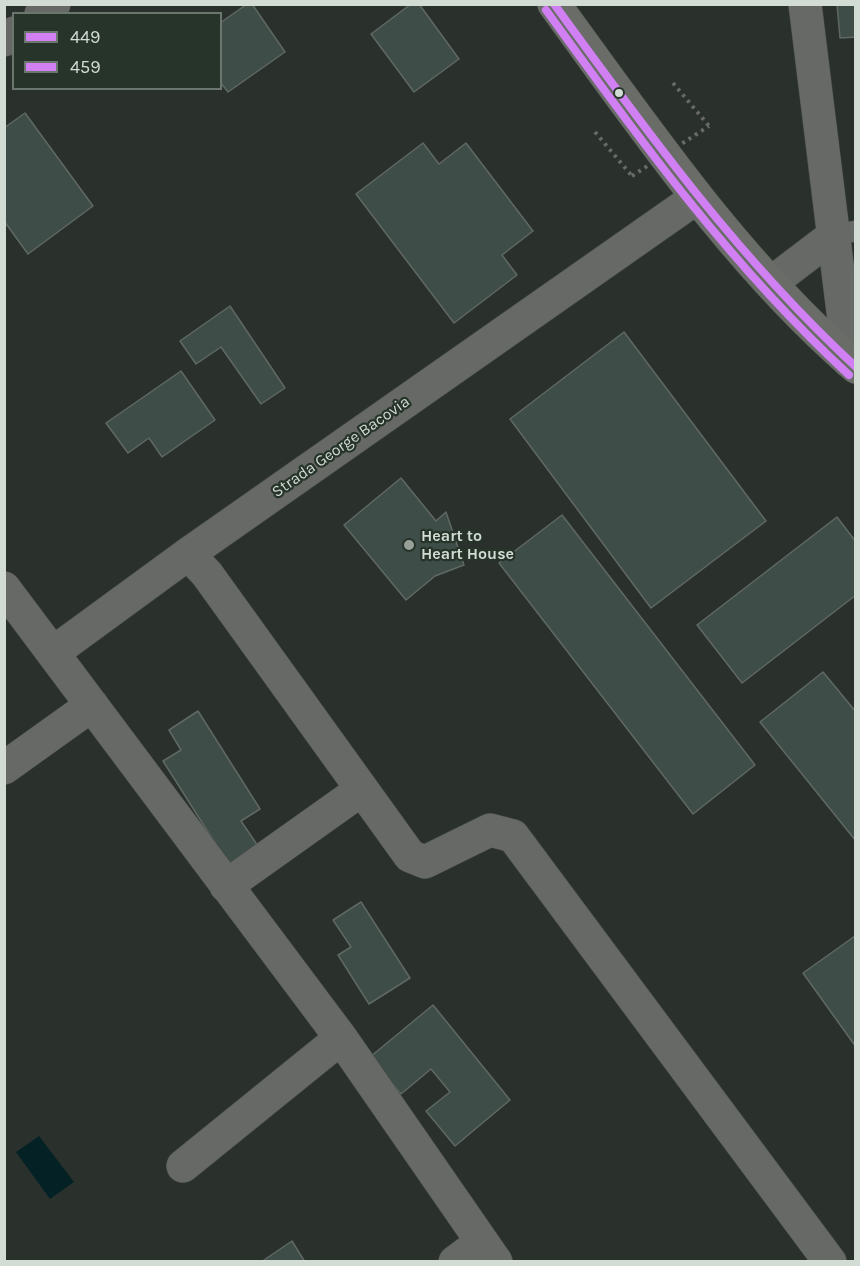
<!DOCTYPE html>
<style>
body{margin:0}
#map{position:relative;width:860px;height:1266px;overflow:hidden;background:#2a302b;font-family:Karla,sans-serif}
canvas{display:block}
.frame{position:absolute;inset:0;border:6px solid #d2dbd4;pointer-events:none}
.legend{position:absolute;left:12px;top:12px;width:210px;height:78px;box-sizing:border-box;background:#26342a;border:2px solid #6b776e;margin:0;padding:8px 10px;list-style:none;font-size:18px;color:#d2dbd4}
.legend li{display:flex;align-items:center;gap:12px;height:30px}
.legend b{width:30px;border:2px solid #6b776e}
</style>
<div id="map">
<canvas width="860" height="1266"></canvas>
<div class="frame"></div>
<ul class="legend">
<li><b style="height:8px;background:#d080f3"></b>449</li>
<li><b style="height:8px;background:#d080f3"></b>459</li>
</ul>
</div>
<script>
const context = document.querySelector('canvas').getContext('2d');
context.lineJoin = 'round';
function paint(path, color) { context.fillStyle = color; context.fill(path, 'evenodd'); }
function stroke(path, color, width, dash) { context.strokeStyle = color; context.lineWidth = width; context.lineCap = dash ? 'butt' : 'round'; context.setLineDash(dash || []); context.stroke(path); }
function label(font, color, halo, rows, align = 'center') {
  context.font = font + ' Karla,sans-serif'; context.lineWidth = 4.5; context.setLineDash([]); context.textBaseline = 'middle'; context.strokeStyle = halo; context.fillStyle = color; for (const [text, x, y, turn = 0] of rows) {
    context.save(); context.translate(x, y); context.rotate((+turn || 0) * Math.PI / 180); context.textAlign = isNaN(turn) ? turn : align; if (halo) context.strokeText(text, 0, 0); context.fillText(text, 0, 0); context.restore();
  }
}
paint(new Path2D(`
 M39 1136 74 1182 50 1199 16 1152Z`), '#042226');
const building = new Path2D(`
 M247 4H252L285 52 228 92 220 82V23Z
 M411 4H419L459 59 414 92 371 34Z
 M837 4H856V37L840 38Z
 M25 113 93 206 28 254 4 221V128Z
 M423 143 439 164 466 143 533 231 502 255 517 275 454 323 356 194Z
 M230 306 285 388 261 404 221 347 196 364 180 341Z
 M624 332 766 521 651 608 510 419Z
 M181 371 215 420 162 457 149 438 128 453 106 423Z
 M401 478 436 521 446 512 464 565 435 576 406 600 344 525Z
 M562 515 755 765 693 814 499 563Z
 M837 517 856 542V595L742 683 697 625Z
 M823 672 856 712V841L760 722Z
 M198 711 260 809 241 821 258 846 229 865 163 761 181 750 169 730Z
 M361 902 410 978 369 1004 338 955 351 947 333 920Z
 M855 936H856V1047L803 973Z
 M433 1005 510 1100 455 1146 426 1111 450 1092 431 1069 401 1094 370 1057Z
 M292 1241 305 1262H261Z`);
paint(building, '#3e4d48');
stroke(building, '#606864', 1.5);
const lane = new Path2D(`
 M834 235 856 231`);
const street = new Path2D(`
 M805 4 849 361
 M41 14 54 4
 M4 40 14 33
 M771 283 834 235
 M188 554 207 574 410 856 425 862 490 830 513 836 830 1262
 M4 588 341 1038 496 1262
 M54 652 188 554 696 198
 M4 768 92 705
 M226 886 361 790
 M183 1166 341 1038
 M455 1262 482 1242`);
const secondary = new Path2D(`
 M554 4C647 131 736 263 856 367`);
stroke(lane, '#464b47', 22);
stroke(street, '#464b47', 34);
stroke(secondary, '#464b47', 34);
stroke(new Path2D(`
 M673 83 709 126
 M595 132 632 176`), '#676a66', 4, [3, 4.5]);
stroke(lane, '#666966', 21);
stroke(street, '#666966', 33);
stroke(secondary, '#696c67', 33);
stroke(new Path2D(`
 M632 176 709 126`), '#676a66', 4, [3, 4.5]);
stroke(new Path2D(`
 M554 4C647 132 739 259 856 367`), '#d080f3', 8);
stroke(new Path2D(`
 M546 10C639 139 731 266 849 375`), '#d080f3', 8);
for (const [x, y, r, color] of [
 [619,93,5,"#d2dbd4"],
 [409,545,6,"#979f99"]
]) { const dot = new Path2D(); dot.arc(x, y, r, 0, 2 * Math.PI); context.fillStyle = color; context.fill(dot); stroke(dot, '#26342a', 2); }
label('16px', '#d2dbd4', '#26342a', [
 ["Strada George Bacovia",341,447,-35]
]);
label('bold 16px', '#d2dbd4', '#26342a', [
 ["Heart to",421,536],
 ["Heart House",421,554]
], 'left');
</script>
